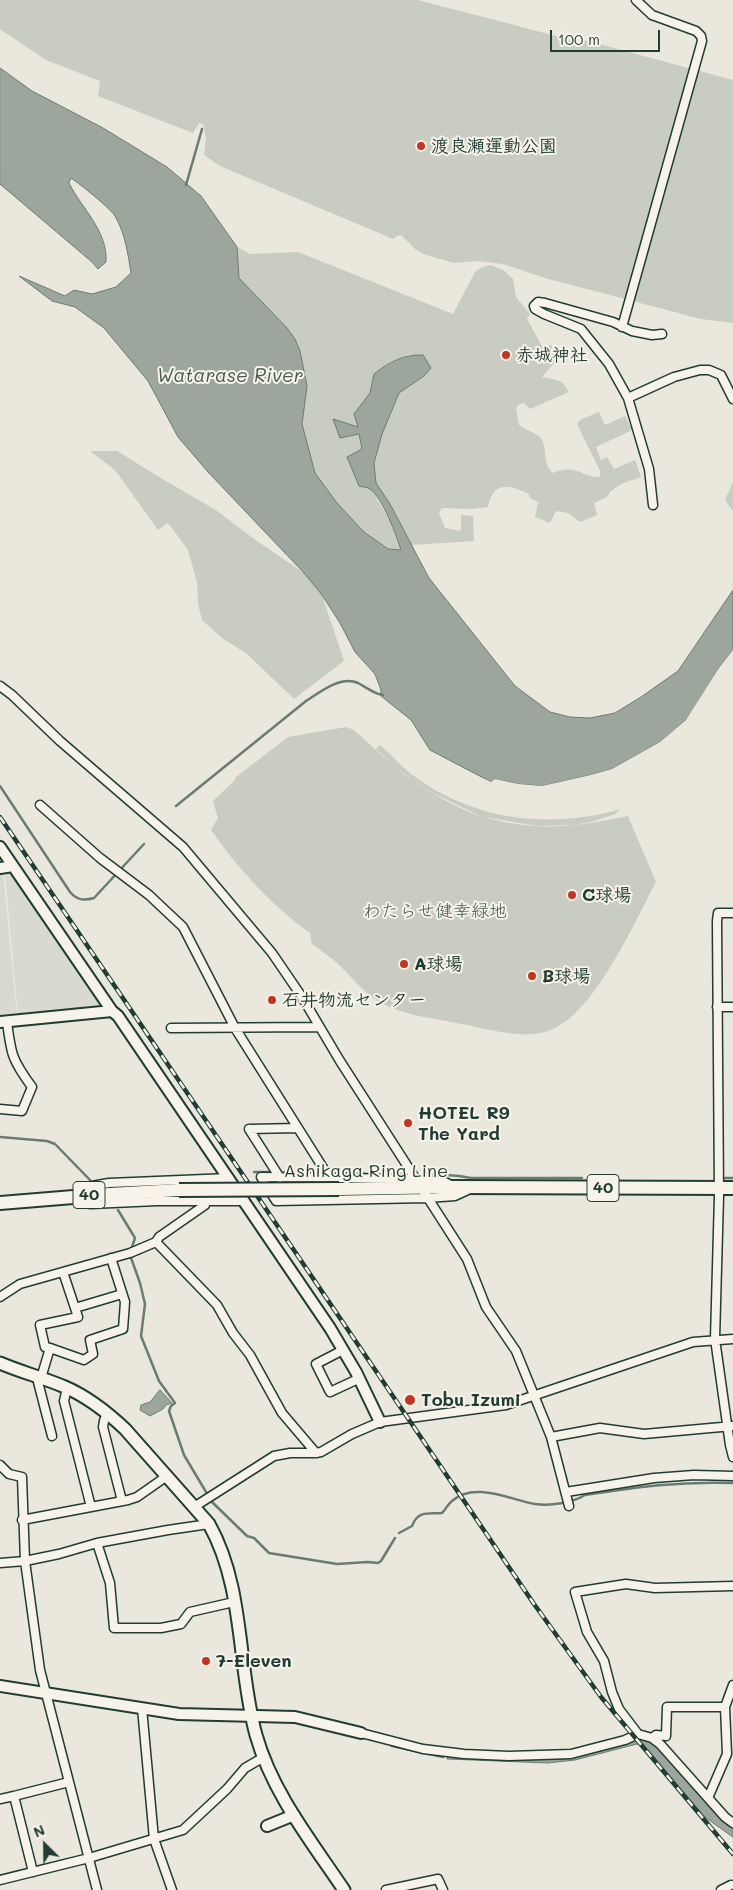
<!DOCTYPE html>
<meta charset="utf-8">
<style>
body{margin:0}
#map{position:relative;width:733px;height:1890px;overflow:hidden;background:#eae8dd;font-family:Mali,sans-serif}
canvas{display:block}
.north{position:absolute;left:20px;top:1820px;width:50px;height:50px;-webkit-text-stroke:4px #f7f3e8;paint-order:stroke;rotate:337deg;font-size:14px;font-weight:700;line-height:20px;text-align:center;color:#1f3d34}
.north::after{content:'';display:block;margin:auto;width:18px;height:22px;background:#1f3d34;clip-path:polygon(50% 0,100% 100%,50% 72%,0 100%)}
.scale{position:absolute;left:550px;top:30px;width:110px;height:22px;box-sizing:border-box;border:2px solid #1f3d34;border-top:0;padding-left:6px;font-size:15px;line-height:18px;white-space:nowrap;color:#1f3d34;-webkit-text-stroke:4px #f7f3e8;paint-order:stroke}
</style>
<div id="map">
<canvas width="733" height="1890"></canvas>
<div class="north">N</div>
<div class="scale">100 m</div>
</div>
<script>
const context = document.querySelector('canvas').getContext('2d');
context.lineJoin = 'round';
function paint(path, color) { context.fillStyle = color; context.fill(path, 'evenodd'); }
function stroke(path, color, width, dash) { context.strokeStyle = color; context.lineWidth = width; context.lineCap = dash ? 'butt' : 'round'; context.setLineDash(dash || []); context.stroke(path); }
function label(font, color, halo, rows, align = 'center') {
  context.font = font + ' Mali,"Klee One",sans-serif'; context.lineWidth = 4; context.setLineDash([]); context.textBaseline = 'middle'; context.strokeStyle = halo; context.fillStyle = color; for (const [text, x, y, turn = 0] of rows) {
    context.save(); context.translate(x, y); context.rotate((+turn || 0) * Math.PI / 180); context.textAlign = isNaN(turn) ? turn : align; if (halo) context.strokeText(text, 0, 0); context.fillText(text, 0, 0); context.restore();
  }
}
paint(new Path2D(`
 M3 873 17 1015 0 1017V874Z
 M5 873 14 874 102 1004V1006L18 1016Z`), '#d9dacf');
paint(new Path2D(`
 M0 0H418L583 43 584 40 733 80V323L701 319 545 278 503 264 477 261 454 263 423 254 415 249 401 235 397 236 393 239 220 166 204 155 206 138 203 124 199 123 193 133 98 96 100 81 46 60 0 29Z
 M237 247 250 254 298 252 453 314 475 272 482 267 491 265 503 270 513 279 516 297 530 314 527 319 543 348 551 345 558 359 542 377C557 380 562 379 569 392L530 409 524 403 519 404 516 408 519 425C526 431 537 432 542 440 548 451 542 464 553 473 578 463 580 478 600 477V471L577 424 580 420 599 412 605 425 625 416 632 430 596 447 601 460 607 457 614 469 635 460 641 477 621 484 610 492 607 497 594 503 597 515 580 522 568 513 556 511 550 523 535 517 538 502 530 498 529 494C510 485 493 480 488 507L471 509 442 508 439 513 445 528 461 531V515L473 516 474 541 411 545 390 504 376 483 374 463 382 434 399 393 424 376 411 354 392 361 374 374 370 393 354 414 358 428 333 420 359 434 362 449 347 457C368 487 391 513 401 550L388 549 364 532 337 503 315 473 302 424 307 386 295 339 287 328 239 278Z
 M90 451H117L159 477 216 510 254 539 304 573 322 595 344 661 294 699 247 654 222 638 202 620 198 604 197 582 188 550 168 523 158 530 115 470Z
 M733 482V511L725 500Z
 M346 727 354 730C394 767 430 798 482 817L433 793 404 774 376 749 380 745C390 754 400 765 411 774 472 820 548 830 621 809L615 814 591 822 573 825 536 826 485 817 487 818C541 832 575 827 628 816L656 882C634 923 592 1020 545 1032 518 1039 488 1029 462 1024 435 1018 402 1016 378 1001 363 992 352 977 339 965 331 957 321 951 312 944L310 933C271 905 239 870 211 830L218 818 213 801 234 781 236 777 288 737Z`), '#c8ccc1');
const water = new Path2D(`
 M0 68 32 91 103 128 167 167 201 196 237 247 239 278 287 328 295 339 300 351 307 386 302 424 315 473 337 503 364 532 388 549 401 550C396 534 383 499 370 489 367 487 363 487 359 486L347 457 362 449 359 434 340 438 333 419 358 427 354 414 370 393 374 374C389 362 404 354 423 355L431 368 424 376 399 393 382 434 374 463 376 483 390 504 429 578 515 686 550 712 570 717 590 718 615 713 641 697 678 671 733 590V650L719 668 692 713 686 720 660 742 612 769 591 775 542 786 518 784 495 779 491 782 430 750 411 720 381 696V690L375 674 355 652 340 623 322 595 304 573 208 472 178 437 148 381 104 328 75 307 52 301 19 276 65 296 74 290 92 294 116 287 131 273C128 254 125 233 115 216 109 207 81 185 71 178L69 183C82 209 108 231 106 262L98 269 92 262 0 184Z
 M160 1390 172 1403 166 1405 163 1409 150 1416 140 1410 141 1405 150 1402Z
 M633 1737 651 1739 733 1824V1837L706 1818 643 1745 637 1744 575 1760 548 1763 447 1759 448 1755 547 1757Z`);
paint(water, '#9ca69c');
stroke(water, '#6a7c72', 1);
paint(new Path2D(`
 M733 650V654L721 670 688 722 661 744 613 771 591 778 542 788 518 786 496 782 491 785 447 762 491 782 495 779 518 784 542 786 591 775 612 769 660 742 686 720 719 668Z`), '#eae8dd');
stroke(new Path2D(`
 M186 185 202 129
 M0 786 70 892C77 900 83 901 94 898L144 844
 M176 806 306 701C320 692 341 675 358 683 366 687 374 694 383 695
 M0 1137 47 1141 55 1144 90 1180
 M254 1172H273
 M284 1172H320
 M330 1173 401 1175
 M433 1174 459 1176 471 1178H582
 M722 1178H733
 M118 1210 135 1238 131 1250
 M130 1255 140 1283 145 1304 141 1336 159 1381 175 1403 171 1406 169 1411 184 1455 212 1502 247 1536 254 1538 269 1553 337 1564 368 1562 378 1563 381 1561 395 1538
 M399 1533 412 1526C418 1510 428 1514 442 1513 446 1509 448 1504 452 1501 474 1481 511 1500 535 1504 551 1506 572 1503 585 1495 637 1487 680 1481 733 1483
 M392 1746 443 1757`), '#6a7c72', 2.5);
const minor = new Path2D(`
 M622 327 702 41 701 36 696 31 652 15 636 0
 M628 398 674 377 700 370H709L721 375 733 399
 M653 505 649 469 628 398 609 364 581 329 544 314 535 309 534 306 538 302 545 303 613 322 632 331 652 335 662 334
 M0 686 12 695 60 741 183 847 272 953 302 997 340 1061 467 1259 486 1307 516 1351 551 1437 569 1506
 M40 805 100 858 149 895 183 927 235 1028 330 1179
 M733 913H718L717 921 719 1196 715 1339 730 1445 733 1457
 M717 1007H733
 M171 1028 319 1027
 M0 1109 22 1111 32 1087C12 1060 11 1054 7 1022
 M249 1129 280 1178
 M249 1129 298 1128
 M229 1178 109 1183 86 1187 78 1196 83 1203 91 1204 157 1201H243
 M449 1184 445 1182 414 1179 261 1177 276 1201 427 1198 455 1196 470 1189
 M156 1242 217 1305 233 1333 250 1355 282 1413 316 1453
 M0 1297 20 1284 130 1253 156 1242 159 1237 205 1205 207 1200
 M75 1308 122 1294
 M50 1348 84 1360 93 1354 90 1340 123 1329 125 1302 111 1258
 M343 1350 316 1364 330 1392 358 1379
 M67 1388 64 1401 91 1507
 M107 1413 104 1421 103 1427 122 1501
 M52 1436 38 1382 41 1378 50 1348 45 1347 40 1325 78 1317 63 1272
 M551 1437 600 1428 644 1434 733 1426
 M0 1465 9 1474 22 1477 25 1561 40 1670 97 1890
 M566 1492 654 1478 694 1475 733 1476
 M194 1507 274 1456 290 1453H316L321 1452 352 1434 380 1422 506 1405 693 1342 733 1339
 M22 1520 128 1500 137 1497 167 1476
 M97 1543 110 1583 114 1628H161L181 1624 190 1612 234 1602
 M0 1563 25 1561 59 1554 97 1543 168 1530 209 1524
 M142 1708 154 1839 172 1890
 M361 1733 423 1749 464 1754 509 1756 571 1754 625 1740 638 1734 652 1738 660 1744 725 1817 733 1823
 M638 1734 619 1709 612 1692 604 1661 587 1632 575 1592 626 1584 655 1588 733 1586
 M652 1738 656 1735 666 1736 667 1707H725
 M14 1796 69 1782
 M708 1798 727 1754 725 1707 733 1685
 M0 1799 14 1796 33 1872
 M0 1880 89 1858 183 1830 227 1789 245 1768 264 1757
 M386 1890 438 1879 443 1890
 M721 1890 731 1885`);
const tertiary = new Path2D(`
 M0 847 112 1011 118 1016 330 1328 356 1372 380 1422
 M0 868 13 866
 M0 1022 112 1011
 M0 1686 179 1714 295 1717 361 1733
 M267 1826 294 1815`);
const secondary = new Path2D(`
 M0 1363C21 1372 44 1378 65 1387 88 1397 107 1412 125 1429L209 1524C245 1588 237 1666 256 1735 272 1792 311 1841 344 1890`);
const primary = new Path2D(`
 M339 1189 454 1187 733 1188
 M0 1203 110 1194 179 1190`);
stroke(minor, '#1f3d34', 11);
stroke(tertiary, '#1f3d34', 14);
stroke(secondary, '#1f3d34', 15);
stroke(primary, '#1f3d34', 16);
stroke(minor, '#f7f3e8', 8);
stroke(tertiary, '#f7f3e8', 10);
stroke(secondary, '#f7f3e8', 11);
stroke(primary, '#f7f3e8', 12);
const rail = new Path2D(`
 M0 817 534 1604 601 1697 733 1854`);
stroke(rail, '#1f3d34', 4.5);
stroke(rail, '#f7f3e8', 2.5, [8]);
const primaryBridge = new Path2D(`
 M179 1190 339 1189`);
stroke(primaryBridge, '#1f3d34', 16, []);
stroke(primaryBridge, '#f7f3e8', 12);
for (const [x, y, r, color] of [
 [421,146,5,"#c8321e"],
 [506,355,5,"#c8321e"],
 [572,895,5,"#c8321e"],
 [404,964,5,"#c8321e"],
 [532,976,5,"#c8321e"],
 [272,1000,5,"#c8321e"],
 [408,1123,5,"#c8321e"],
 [410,1400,6,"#c8321e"],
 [206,1661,5,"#c8321e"]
]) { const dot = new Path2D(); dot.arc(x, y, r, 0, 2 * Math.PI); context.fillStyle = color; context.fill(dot); stroke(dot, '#f7f3e8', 2); }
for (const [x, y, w] of [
 [603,1188,32],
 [89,1195,32]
]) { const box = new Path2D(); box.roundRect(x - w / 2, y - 13.5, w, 27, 4); context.fillStyle = '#f7f3e8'; context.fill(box); stroke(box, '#1f3d34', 1); }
label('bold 16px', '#1f3d34', null, [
 ["40",603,1188],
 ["40",89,1195]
]);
label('bold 18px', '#1f3d34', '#f7f3e8', [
 ["渡良瀬運動公園",431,146],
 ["赤城神社",516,355],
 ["C球場",582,895],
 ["A球場",414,964],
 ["B球場",542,976],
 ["石井物流センター",282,1000],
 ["HOTEL R9",418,1113],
 ["The Yard",418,1134],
 ["Tobu Izumi",421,1400],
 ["7-Eleven",216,1661]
], 'left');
label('18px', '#415a50', '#f7f3e8', [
 ["わたらせ健幸緑地",435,911]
]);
label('18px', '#1f3d34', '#f7f3e8', [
 ["Ashikaga Ring Line",366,1171]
]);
label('italic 19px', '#445c53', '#f7f3e8', [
 ["Watarase River",230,376]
]);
</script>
